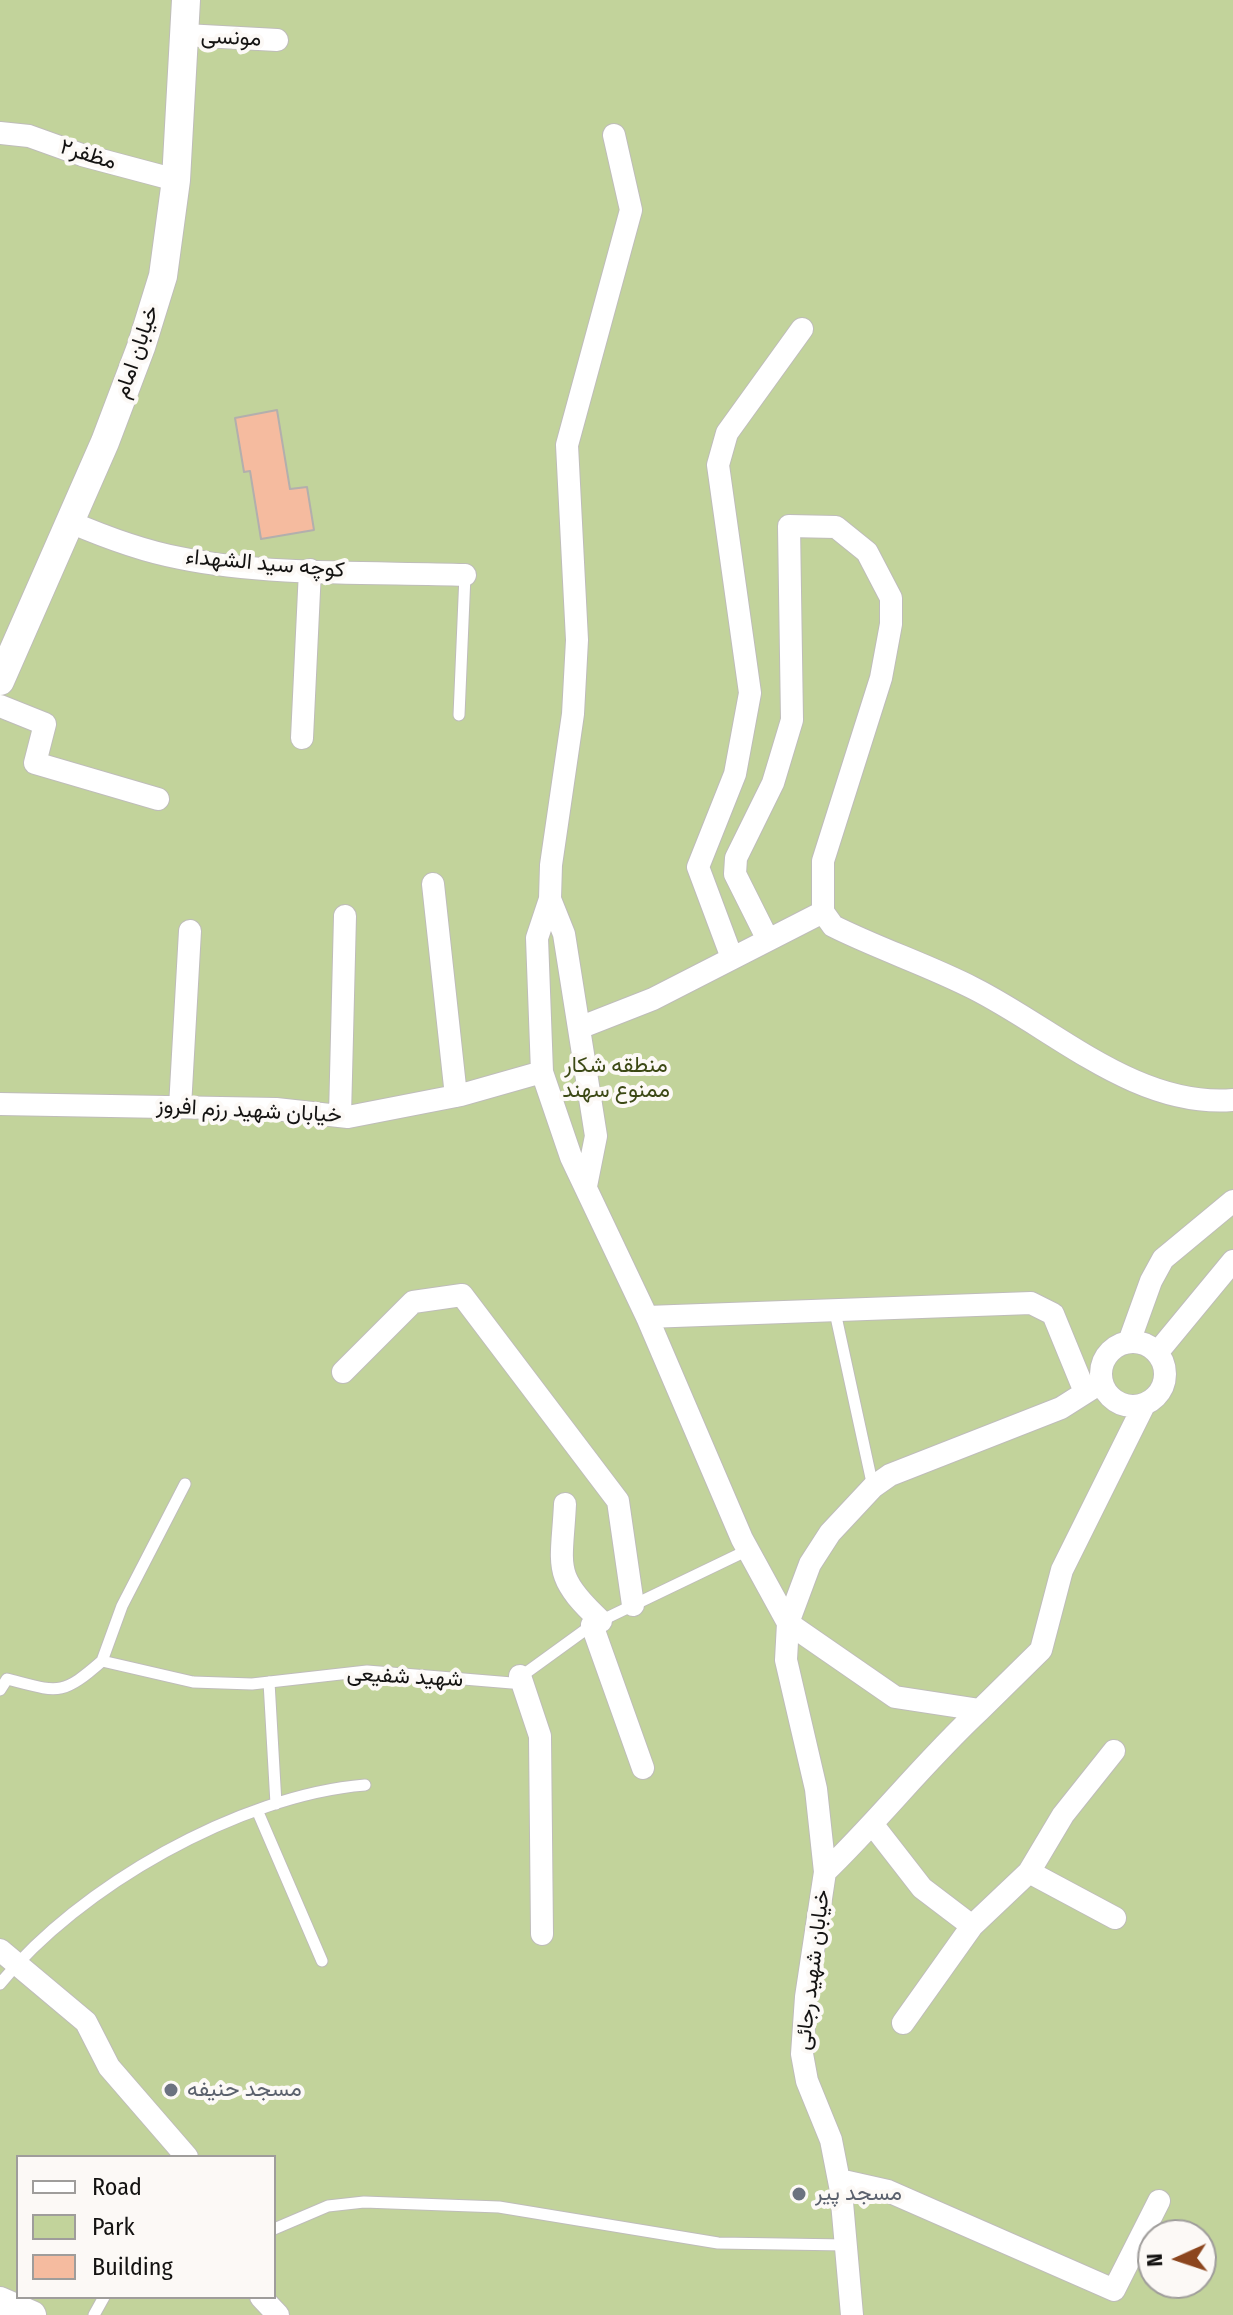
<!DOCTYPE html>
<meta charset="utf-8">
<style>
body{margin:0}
#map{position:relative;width:1233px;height:2315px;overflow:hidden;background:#fcf9f6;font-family:"Fira Sans Condensed",sans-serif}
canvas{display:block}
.legend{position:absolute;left:16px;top:2155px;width:260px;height:144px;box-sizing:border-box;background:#fcf9f6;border:2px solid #9f9d9b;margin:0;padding:10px 14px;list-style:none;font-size:24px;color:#141312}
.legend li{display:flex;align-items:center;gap:16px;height:40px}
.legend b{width:40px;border:2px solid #9f9d9b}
.north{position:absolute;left:1137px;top:2219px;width:80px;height:80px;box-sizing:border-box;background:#fcf9f6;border:2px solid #9f9d9b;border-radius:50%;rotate:267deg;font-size:22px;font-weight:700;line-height:32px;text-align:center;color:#141312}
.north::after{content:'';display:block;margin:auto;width:28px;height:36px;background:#8c461e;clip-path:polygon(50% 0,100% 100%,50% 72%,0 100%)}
</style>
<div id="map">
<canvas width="1233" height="2315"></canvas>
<ul class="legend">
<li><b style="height:10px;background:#fff"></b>Road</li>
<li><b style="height:22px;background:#c2d39b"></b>Park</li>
<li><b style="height:22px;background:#f5bb9f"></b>Building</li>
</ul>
<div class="north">N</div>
</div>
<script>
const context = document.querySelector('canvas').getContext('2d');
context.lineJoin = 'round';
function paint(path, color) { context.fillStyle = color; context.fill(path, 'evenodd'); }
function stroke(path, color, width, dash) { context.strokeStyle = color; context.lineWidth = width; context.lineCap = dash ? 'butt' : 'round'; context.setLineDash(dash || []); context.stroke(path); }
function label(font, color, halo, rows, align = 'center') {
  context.font = font + ' "Fira Sans Condensed",Vazirmatn,sans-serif'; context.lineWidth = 8; context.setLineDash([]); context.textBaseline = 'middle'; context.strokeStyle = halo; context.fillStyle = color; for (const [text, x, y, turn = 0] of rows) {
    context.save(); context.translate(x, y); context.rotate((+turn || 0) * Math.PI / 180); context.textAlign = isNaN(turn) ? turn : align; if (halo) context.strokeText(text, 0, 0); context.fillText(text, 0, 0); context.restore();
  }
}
paint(new Path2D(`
 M0 0H1233V2315H0ZM18 2157H274V2297H18ZM1153 2235H1201V2283H1153Z`), '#c2d39b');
const building = new Path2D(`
 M277 410 290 489 307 487 314 530 261 539 250 471 244 472 235 418Z`);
paint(building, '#f5bb9f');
stroke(building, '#b3afad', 2);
const service = new Path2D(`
 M459 715 465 575
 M835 1312 873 1487
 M102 1661 122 1606 185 1484
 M269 1682 276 1804
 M0 1690 7 1679C58 1692 61 1697 102 1661L193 1682 252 1684 367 1671 512 1683 592 1625 748 1550
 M257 1810 322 1961
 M0 1984C78 1887 240 1795 365 1785
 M274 2229 328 2206 364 2202 499 2207 718 2243 846 2245
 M94 2315 104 2297`);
const minor = new Path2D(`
 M185 35 277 40
 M0 133 29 136 82 155 176 180
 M614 135 631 210 567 445 577 640 573 714 551 865 550 899 537 938 542 1072 571 1157 647 1317 742 1539 788 1623 895 1697 980 1710 1041 1650 1062 1570 1144 1405
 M70 522C105 537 142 551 180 558 267 576 376 572 465 575
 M0 706 45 724 35 763 158 799
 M302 738 310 570
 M433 884 456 1096
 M550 899 564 934 596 1136 586 1186
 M768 940 735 874 736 858 773 783 792 720 789 526 836 527 867 552 891 598V624L881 678 823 861V912L833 926C879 949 928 965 973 988 1055 1029 1136 1108 1233 1100
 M732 958 698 867 735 774 750 693 718 465 727 433 802 329
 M579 1028 653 999 823 912
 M0 1104 276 1109 348 1117 461 1095 542 1072
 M180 1107 190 931
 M340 1116 345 916
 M647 1317 1031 1303 1053 1314 1085 1392
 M1101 1374a32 32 0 1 1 64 0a32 32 0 1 1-64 0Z
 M1129 1342 1151 1281 1163 1259 1233 1201
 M1157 1353 1233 1261
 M343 1372 413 1302 462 1295 618 1501 633 1605
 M565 1504C562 1567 551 1575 601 1621
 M592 1625 643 1768
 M520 1676 540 1736 542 1934
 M873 1825 922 1888 972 1926 1029 1872 1115 1918
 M825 1872C879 1820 925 1761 980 1710
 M1029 1872 1063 1815 1114 1751
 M0 1950 86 2022 109 2067 187 2157
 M903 2023 972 1926
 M839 2180 888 2191 1114 2290 1159 2201
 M261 2297 278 2315
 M852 2315 841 2191 831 2140 807 2081 802 2054 806 1997 825 1872 816 1789 786 1660 788 1623 810 1564 830 1533 873 1487 890 1475 1061 1408 1102 1382`);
const tertiary = new Path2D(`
 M0 681 105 442 141 347 163 276 176 180 186 0
 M0 2301 32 2315`);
stroke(service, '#bfbdba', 13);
stroke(minor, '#bfbdba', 24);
stroke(tertiary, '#bfbdba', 30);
stroke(service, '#fff', 11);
stroke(minor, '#fff', 22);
stroke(tertiary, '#fff', 28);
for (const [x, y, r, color] of [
 [171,2090,8,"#6b7280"],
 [799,2194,8,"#6b7280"]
]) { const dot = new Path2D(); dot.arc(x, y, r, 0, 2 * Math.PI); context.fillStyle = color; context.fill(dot); stroke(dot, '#fcf9f6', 3); }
label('22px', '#141312', '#fcf9f6', [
 ["مونسی",231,38,3],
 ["مظفر۲",88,155,17],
 ["خیابان امام",137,352,-71],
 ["کوچه سید الشهداء",265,564,5],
 ["خیابان شهید رزم افروز",249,1111,3],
 ["شهید شفیعی",405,1677,3],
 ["خیابان شهید رجائی",813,1970,-83]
]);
label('22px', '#3c4915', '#fcf9f6', [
 ["منطقه شکار",616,1066],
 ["ممنوع سهند",616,1091]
]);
label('22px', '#5b616d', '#fcf9f6', [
 ["مسجد حنیفه",187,2090],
 ["مسجد پیر",815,2194]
], 'left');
</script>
